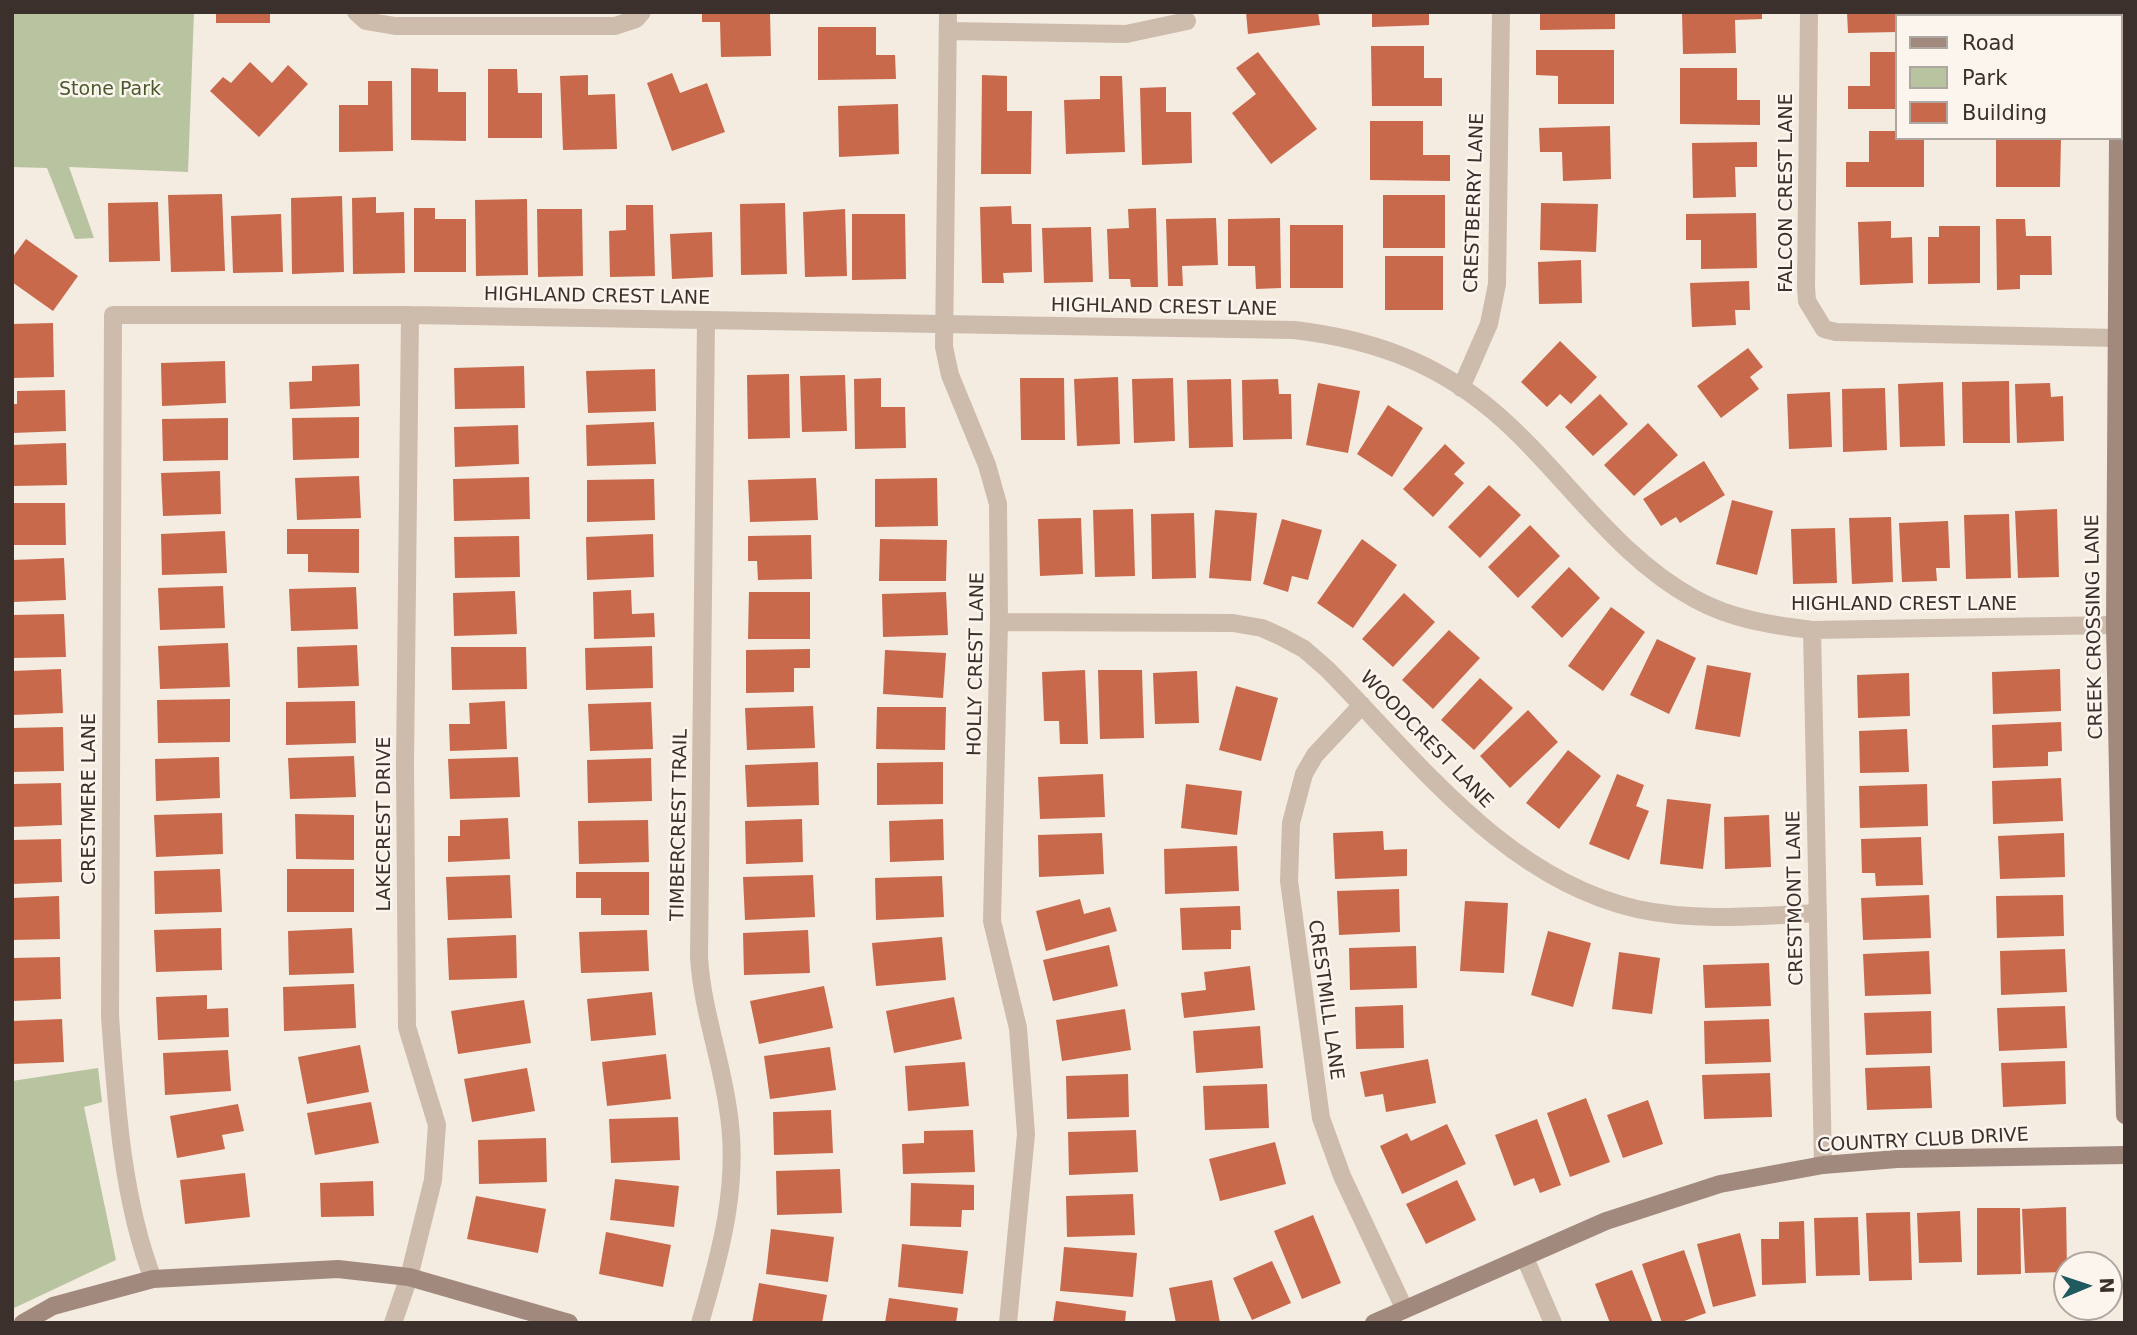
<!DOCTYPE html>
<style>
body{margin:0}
#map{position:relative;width:2137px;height:1335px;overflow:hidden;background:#f4ebe1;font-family:"DejaVu Sans",sans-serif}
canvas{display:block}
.frame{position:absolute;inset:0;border:14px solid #3b302b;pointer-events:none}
.legend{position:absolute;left:1895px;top:14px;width:228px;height:126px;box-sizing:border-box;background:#fbf5ee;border:2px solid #aea6a0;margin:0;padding:9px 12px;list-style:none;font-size:21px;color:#3b302b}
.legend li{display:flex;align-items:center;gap:14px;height:35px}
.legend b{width:35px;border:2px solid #aea6a0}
.north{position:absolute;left:2053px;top:1251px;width:70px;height:70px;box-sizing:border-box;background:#fbf5ee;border:2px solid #aea6a0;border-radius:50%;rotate:88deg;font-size:19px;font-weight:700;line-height:28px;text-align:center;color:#3b302b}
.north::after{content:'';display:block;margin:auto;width:24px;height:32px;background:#1f5a5e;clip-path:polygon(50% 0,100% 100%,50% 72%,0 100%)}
</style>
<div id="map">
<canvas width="2137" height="1335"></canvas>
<div class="frame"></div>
<ul class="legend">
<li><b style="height:9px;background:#a18a7d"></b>Road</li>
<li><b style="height:19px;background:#b8c4a0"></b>Park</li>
<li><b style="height:19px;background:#c8694b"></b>Building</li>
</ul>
<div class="north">N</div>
</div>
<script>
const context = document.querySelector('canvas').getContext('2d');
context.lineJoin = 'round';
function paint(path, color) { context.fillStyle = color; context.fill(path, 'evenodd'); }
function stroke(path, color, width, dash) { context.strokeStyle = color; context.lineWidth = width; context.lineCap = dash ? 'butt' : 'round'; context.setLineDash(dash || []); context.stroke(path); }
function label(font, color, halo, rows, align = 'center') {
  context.font = font + ' "DejaVu Sans",sans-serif'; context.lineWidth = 5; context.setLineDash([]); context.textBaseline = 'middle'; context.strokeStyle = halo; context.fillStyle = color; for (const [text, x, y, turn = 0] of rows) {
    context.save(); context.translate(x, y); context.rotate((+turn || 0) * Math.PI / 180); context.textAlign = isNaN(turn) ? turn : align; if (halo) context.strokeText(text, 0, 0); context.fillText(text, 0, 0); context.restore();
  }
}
paint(new Path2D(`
 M12 12H194L188 172 69 167 94 238 75 239 47 168 12 167Z
 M98 1068 102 1102 84 1107 116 1260 12 1309V1081Z`), '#b8c4a0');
paint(new Path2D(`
 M216 12H270V23H216Z
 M702 12H770L771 56 721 57 720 22H702Z
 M1246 12H1318L1320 25 1248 34Z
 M1372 12H1429V25L1372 27Z
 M1540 12H1615V29L1540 30Z
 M1682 12H1762V19L1735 20 1736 53 1683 54Z
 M1847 12H1933V16H1897V32L1848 33Z
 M2063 12V16H1986V13Z
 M818 27H876V55H895L896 79 818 80Z
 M1371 46H1424V78H1442V106H1372Z
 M1536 50H1614V104H1558V76L1536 75Z
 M1258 52 1317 129 1271 164 1232 113 1256 94 1236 68Z
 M1870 52H1897V109H1848V86H1870Z
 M250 62 272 83 288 65 308 84 259 137 210 91 223 77 231 83Z
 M411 68 438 69V92H466V141L411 140Z
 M1680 68H1737V100H1760V125L1680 124Z
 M488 69H517L518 93H542V138H488Z
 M672 73 680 93 707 83 725 132 672 151 647 83Z
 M588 75V95L615 94 617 149 563 150 560 76Z
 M982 75 1007 76V111H1032L1031 174H981Z
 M1100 76H1122L1125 152 1066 154 1064 100 1100 99Z
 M368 81H392L393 151 339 152V105H368Z
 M1166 87V112H1191L1192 163 1142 165 1140 88Z
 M898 104 899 154 839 157 838 106Z
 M1370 121H1423V155H1450V181L1370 180Z
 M1610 126 1611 179 1563 181 1562 152H1540L1539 128Z
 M1869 131H1897V138H1924V187H1846V162H1869Z
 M1996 138H2061L2060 187H1996Z
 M1757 142V167H1735L1736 197 1693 198 1692 143Z
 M222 194 225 271 171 272 168 195Z
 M1383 195H1445V248H1383Z
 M342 196 344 272 292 274 291 198Z
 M376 197V213L404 212 405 273 353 274 352 198Z
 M527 199 528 275 476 276 475 200Z
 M158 202 160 261 109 262 108 203Z
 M785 203 787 274 741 275 740 204Z
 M1541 203 1598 204 1596 252 1540 250Z
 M626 205H653L655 276 610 277 609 231 626 230Z
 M1011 206 1012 224H1031L1032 272 1003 273 1004 283H982L980 207Z
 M414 208H435V219H466V272H414Z
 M1156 208 1158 287H1131L1130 279H1109L1107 229 1129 228 1128 209Z
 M537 209H582L583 276 538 277Z
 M845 209 847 276 805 277 803 212Z
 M1756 213 1757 268 1701 269V240H1686V214Z
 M281 214 283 272 233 273 231 216Z
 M852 214H905L906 279 852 280Z
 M1216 218 1218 265 1182 266 1183 286H1168L1166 219Z
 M1280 218 1281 288 1256 289 1255 266H1228V219Z
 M1996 219H2025L2026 236H2051L2052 275H2020V289L1997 290Z
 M1891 221V238L1912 237 1913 283 1860 285 1858 222Z
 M1290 225H1343V288H1290Z
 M1939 226H1980V283L1928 284V237H1939Z
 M1091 227 1093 282 1044 283 1042 228Z
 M712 232 713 277 672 279 670 234Z
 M26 239 78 276 53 311 12 282V258Z
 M1385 256H1443V310H1385Z
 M1581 260 1582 303 1539 304 1538 262Z
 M1749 281 1750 310H1735L1736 325 1692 327 1690 283Z
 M53 323 54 377 12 378V324Z
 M1560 341 1597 377 1571 404 1560 394 1547 407 1521 382Z
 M1748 348 1763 367 1750 377 1759 389 1721 418 1697 386Z
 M225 361 226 403 162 406 161 363Z
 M359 364 360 406 290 409 289 382 312 381V366Z
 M524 366 525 408 455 409 454 368Z
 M655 369 656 411 588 413 586 371Z
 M789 374 790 438 748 439 747 375Z
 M845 375 847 431 802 432 800 376Z
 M1118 377 1120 444 1077 446 1074 379Z
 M881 378V407H905L906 448 855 449 854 379Z
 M1020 378H1064L1065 440H1021Z
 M1173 378 1175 441 1134 443 1132 379Z
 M1231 379 1233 447 1189 448 1187 380Z
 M1278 379 1279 394H1291L1292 439 1243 440 1242 380Z
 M2009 381 2010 443H1963L1962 382Z
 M1943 382 1945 446 1900 447 1898 384Z
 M1318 383 1360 391 1348 453 1306 445Z
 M2050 383 2051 397 2063 396 2064 441 2017 443 2015 384Z
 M1885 388 1887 450 1843 452 1842 389Z
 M65 390 66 431 12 433V404H17V391Z
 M1830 392 1832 447 1789 449 1787 394Z
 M1600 394 1628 424 1593 456 1565 427Z
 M1388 405 1423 428 1392 477 1357 454Z
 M359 417V458L293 460 292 418Z
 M228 418V460L163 461 162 419Z
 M654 422 656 464 587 466 586 425Z
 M1648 423 1678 455 1634 496 1604 465Z
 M518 425 519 464 455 467 454 427Z
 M66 443 67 485 12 486V445Z
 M1445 444 1465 463 1454 474 1464 483 1433 517 1403 489Z
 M1704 461 1725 495 1680 523 1676 517 1661 526 1643 499Z
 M220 471 221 514 163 516 161 473Z
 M359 476 361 518 297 520 295 478Z
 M529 477 530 519 454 521 453 479Z
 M816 478 818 520 750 522 748 480Z
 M937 478 938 526 875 527V479Z
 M654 479 655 520 587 522V480Z
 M1489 485 1521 515 1480 558 1448 527Z
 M1732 500 1773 511 1757 575 1716 564Z
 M12 503H65L66 545H12Z
 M1133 509 1135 576 1095 577 1093 510Z
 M2057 509 2059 577 2018 578 2015 511Z
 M1215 510 1257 513 1251 581 1209 578Z
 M1194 513 1196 578 1152 579 1151 514Z
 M2009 514 2011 578 1966 579 1964 515Z
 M1891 517 1893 582 1852 584 1849 518Z
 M1081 518 1083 574 1040 576 1038 519Z
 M1282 519 1322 530 1308 580 1292 576 1288 592 1263 584Z
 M1948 521 1950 568H1936L1937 581 1902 582 1899 523Z
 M1530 525 1560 556 1518 598 1488 567Z
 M1835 528 1837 583 1793 584 1791 529Z
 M287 529H359V573L308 572V554H287Z
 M225 531 227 573 162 575 161 534Z
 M653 534 654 577 587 580 586 537Z
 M811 535 812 579 758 580 757 561H748V536Z
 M519 536 520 577 455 578 454 537Z
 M880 539 947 540 946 581H879Z
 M1362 539 1397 565 1353 628 1317 603Z
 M64 558 66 600 12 602V560Z
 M1569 567 1600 598 1562 638 1531 607Z
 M223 586 225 628 160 630 158 588Z
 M356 587 358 629 291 631 289 589Z
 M631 590 632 614 654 613 655 637 594 639 593 592Z
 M515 591 517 634 454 636 453 593Z
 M749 592H810V639H748Z
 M946 592 948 635 883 637 882 594Z
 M1404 593 1435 622 1393 667 1362 639Z
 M1611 607 1645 632 1603 691 1568 666Z
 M64 614 66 657 12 658V615Z
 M1449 630 1480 658 1433 709 1402 680Z
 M1657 639 1696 658 1669 714 1630 695Z
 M228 643 230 687 160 689 158 646Z
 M357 645 359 686 298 688 297 647Z
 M652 646 653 688 586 690 585 648Z
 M451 647H526L527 689 452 690Z
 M810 649V668H794V692L746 693V650Z
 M885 650 946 653 943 698 883 694Z
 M1707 665 1751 673 1740 737 1695 729Z
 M61 669 63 713 12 715V671Z
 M2060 669 2061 711 1993 714 1992 672Z
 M1085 670 1088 744H1060L1059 721H1044L1042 672Z
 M1098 670H1142L1144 738 1100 739Z
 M1197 671 1199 723 1155 724 1153 673Z
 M1909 673 1910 716 1858 718 1857 675Z
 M1480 678 1513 708 1474 750 1441 720Z
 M1236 686 1278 698 1261 761 1219 750Z
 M230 699V742L158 743 157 700Z
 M355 701 356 743 286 745V702Z
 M505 701 507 749 450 751 449 724H470L469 703Z
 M651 702 653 749 590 751 588 704Z
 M813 706 815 748 747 750 745 708Z
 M877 707H946L945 750 876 749Z
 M1528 710 1558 742 1510 788 1480 756Z
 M2061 722 2062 751 2048 752V766L1993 768 1992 725Z
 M63 727 64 771 12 772V728Z
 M1907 729 1909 772 1860 773 1859 731Z
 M1568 750 1601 776 1559 829 1526 803Z
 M354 756 356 797 290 799 288 758Z
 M219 757 220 798 156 801 155 759Z
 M518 757 520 797 450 799 448 759Z
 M651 758 652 801 588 803 587 760Z
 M818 762 819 805 747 807 745 765Z
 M943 762V804L877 805V763Z
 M1103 774 1105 817 1040 819 1038 777Z
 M1617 774 1644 785 1636 806 1649 811 1629 860 1589 844Z
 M2061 778 2063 821 1993 824 1992 781Z
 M61 783 62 825 12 827V784Z
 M1186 784 1242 791 1237 835 1181 828Z
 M1927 784 1928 826 1860 828 1859 786Z
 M1667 799 1711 804 1703 869 1660 864Z
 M222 813 223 854 156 857 154 815Z
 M295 814 354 815V860L296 859Z
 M1769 815 1771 867 1725 869 1724 817Z
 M508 818 510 859 448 862V836H460V820Z
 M802 819 803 862 746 864 745 821Z
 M943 819 944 860 890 862 889 821Z
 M648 820 649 862 579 864 578 821Z
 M1383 831 1384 850 1407 849V876L1335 879 1333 833Z
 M1102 833 1104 874 1039 877 1038 835Z
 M2064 833 2065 877 2000 879 1998 836Z
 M1921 837 1923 885 1876 886 1875 873H1862L1861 839Z
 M61 839 62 882 12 884V840Z
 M1237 846 1239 891 1165 894 1164 849Z
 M220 869 222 912 155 914 154 871Z
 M287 869H354V912H287Z
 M576 872H649V915H601V898H576Z
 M510 875 512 918 448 920 446 877Z
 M813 875 815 917 745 920 743 877Z
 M942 876 944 917 876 920 875 878Z
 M1399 889 1400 932 1339 935 1337 891Z
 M1929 895 1931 938 1863 940 1861 898Z
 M2063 895 2064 936 1997 938 1996 896Z
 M59 896 60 939 12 940V898Z
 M1080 899 1084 914 1110 907 1117 931 1046 951 1036 911Z
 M1465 901 1508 903 1504 973 1460 971Z
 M1240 906 1241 930H1231V949L1182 950 1180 908Z
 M221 928 222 970 156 972 154 930Z
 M352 928 354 973 289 975 288 931Z
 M647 930 649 971 581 973 579 932Z
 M808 930 810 973 744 975 743 933Z
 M1548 931 1591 943 1573 1007 1531 995Z
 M516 935 517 978 449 980 447 938Z
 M942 937 946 980 876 986 872 943Z
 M1109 945 1118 986 1053 1001 1043 960Z
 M1416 946 1417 988 1350 990 1349 948Z
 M2065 949 2067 992 2001 995 2000 951Z
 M1929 951 1931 994 1865 996 1863 954Z
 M1619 952 1660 958 1652 1014 1612 1009Z
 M60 957 61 999 12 1001V958Z
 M1769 963 1771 1006 1705 1008 1703 965Z
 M1250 966 1255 1010 1184 1018 1181 993 1206 990 1204 972Z
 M354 984 356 1028 284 1031 283 987Z
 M824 986 833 1028 759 1044 750 1001Z
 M652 992 656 1035 591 1041 587 999Z
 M207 995V1009L228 1008 229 1037 158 1040 156 997Z
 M954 997 962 1039 894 1053 886 1011Z
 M524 1000 531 1043 458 1054 451 1011Z
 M1403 1005 1404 1048 1356 1049 1355 1007Z
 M2065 1006 2067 1048 1999 1051 1997 1008Z
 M1125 1009 1131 1050 1062 1061 1056 1020Z
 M1931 1011 1932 1053 1866 1055 1864 1013Z
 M62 1019 64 1062 12 1064V1021Z
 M1769 1019 1771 1062 1705 1064 1704 1021Z
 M1260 1026 1263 1068 1196 1073 1193 1031Z
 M360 1045 369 1092 307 1104 298 1057Z
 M830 1047 836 1090 770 1099 764 1056Z
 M228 1050 231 1091 165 1095 163 1053Z
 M666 1054 671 1099 607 1106 602 1062Z
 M1428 1059 1436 1103 1386 1112 1383 1094 1365 1097 1360 1072Z
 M2065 1061 2066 1104 2003 1107 2001 1063Z
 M965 1062 969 1106 908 1111 905 1066Z
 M1930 1066 1932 1108 1867 1110 1865 1068Z
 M527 1068 535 1111 472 1122 464 1079Z
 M1770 1073 1772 1117 1704 1119 1702 1075Z
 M1128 1074 1129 1117 1067 1119 1066 1076Z
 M1267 1084 1269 1128 1205 1130 1203 1086Z
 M1586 1098 1610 1162 1570 1177 1547 1113Z
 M1648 1100 1663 1144 1623 1158 1607 1115Z
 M371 1102 379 1143 315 1155 307 1113Z
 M238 1104 244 1131 222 1135 225 1149 177 1158 170 1116Z
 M831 1110 833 1153 774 1155 773 1112Z
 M678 1117 680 1160 611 1163 609 1119Z
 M1537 1119 1561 1185 1540 1193 1534 1178 1514 1186 1495 1135Z
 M1447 1124 1466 1164 1402 1194 1380 1146 1407 1133 1411 1141Z
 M973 1130 975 1172 903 1174 902 1144 924 1143V1131Z
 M1136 1130 1138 1172 1069 1175 1068 1132Z
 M546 1138 547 1182 479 1184 478 1140Z
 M1275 1142 1286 1184 1220 1201 1209 1159Z
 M840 1169 842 1213 777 1215 776 1171Z
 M245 1173 250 1217 185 1224 180 1180Z
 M615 1179 679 1186 674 1227 610 1220Z
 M1457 1180 1476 1220 1426 1244 1406 1204Z
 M373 1181 374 1216 321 1217 320 1183Z
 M911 1183 974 1185V1210H962L961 1227 910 1226Z
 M1133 1194 1135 1235 1067 1237 1066 1196Z
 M476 1196 546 1209 538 1253 467 1239Z
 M2066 1207 2067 1272 2025 1273 2022 1209Z
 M1977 1208H2020L2021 1274 1977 1275Z
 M1960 1211 1962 1262 1919 1263 1917 1213Z
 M1910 1212 1912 1280 1869 1281 1866 1213Z
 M1313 1215 1341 1283 1302 1299 1274 1231Z
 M1858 1217 1860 1275 1816 1276 1814 1218Z
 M1804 1221 1806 1283 1762 1285 1761 1239H1779V1222Z
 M771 1229 834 1237 828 1282 766 1274Z
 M606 1232 671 1245 663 1287 599 1274Z
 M1740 1233 1756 1296 1713 1307 1697 1244Z
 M902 1244 968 1251 963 1294 898 1287Z
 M1064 1247 1137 1253 1133 1297 1060 1291Z
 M1684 1250 1706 1313 1679 1323H1662L1642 1264Z
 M1272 1261 1291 1303 1252 1320 1233 1278Z
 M1632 1270 1653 1323H1610L1595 1284Z
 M1212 1280 1220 1323H1176L1169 1288Z
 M759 1283 827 1295 822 1323H752Z
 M889 1298 958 1308 956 1323H885Z
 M1056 1301 1126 1311 1125 1323H1053Z`), '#c8694b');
stroke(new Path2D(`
 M356 12 366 21 395 26H615L636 19 642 12
 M948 12 944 347 950 375 987 465 998 504 999 622 992 921 1018 1028 1026 1134 1008 1323
 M1809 12 1806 287 1807 301 1824 329 1836 332 2116 338
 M948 31 1126 34 1187 21
 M1461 388 1489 324 1497 284 1501 12
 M999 622 1233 623 1262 628 1282 637 1304 649 1327 669C1418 761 1505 879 1637 909 1696 922 1759 916 1818 913
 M1812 630 1823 1165
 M1362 705 1315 755 1304 774 1291 823 1289 881 1321 1118 1342 1176 1404 1308
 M1525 1258 1553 1323
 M153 1279C122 1200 116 1101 110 1016L113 315H410L1294 330C1370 339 1434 361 1493 411 1563 470 1613 555 1695 599 1731 619 1771 625 1812 630L2115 625
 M393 1323 409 1277 433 1180 437 1125 407 1027 405 764 410 315
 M700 1323C721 1252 740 1183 728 1109 721 1058 702 1009 699 957L706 321`), '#cdbbac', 18);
stroke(new Path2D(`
 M2121 17V12
 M2118 138 2115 625 2125 1115
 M23 1323 53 1306 153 1279 338 1269 409 1277 569 1323
 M1374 1323 1606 1221 1720 1184 1823 1165 1897 1159 2125 1155`), '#a18a7d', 18);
label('19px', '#4a5a2e', '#fbf5ee', [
 ["Stone Park",110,90]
]);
label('19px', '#3b302b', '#fbf5ee', [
 ["FALCON CREST LANE",1787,193,-90],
 ["CRESTBERRY LANE",1475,203,-88],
 ["HIGHLAND CREST LANE",597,297,1],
 ["HIGHLAND CREST LANE",1164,308,1],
 ["HIGHLAND CREST LANE",1904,605],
 ["CREEK CROSSING LANE",2095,627,-91],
 ["HOLLY CREST LANE",977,664,-89],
 ["WOODCREST LANE",1426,740,46],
 ["CRESTMERE LANE",90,799,-90],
 ["LAKECREST DRIVE",385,824,-90],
 ["TIMBERCREST TRAIL",680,825,-89],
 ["CRESTMONT LANE",1796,898,-91],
 ["CRESTMILL LANE",1325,1000,82],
 ["COUNTRY CLUB DRIVE",1923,1141,-3]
]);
</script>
